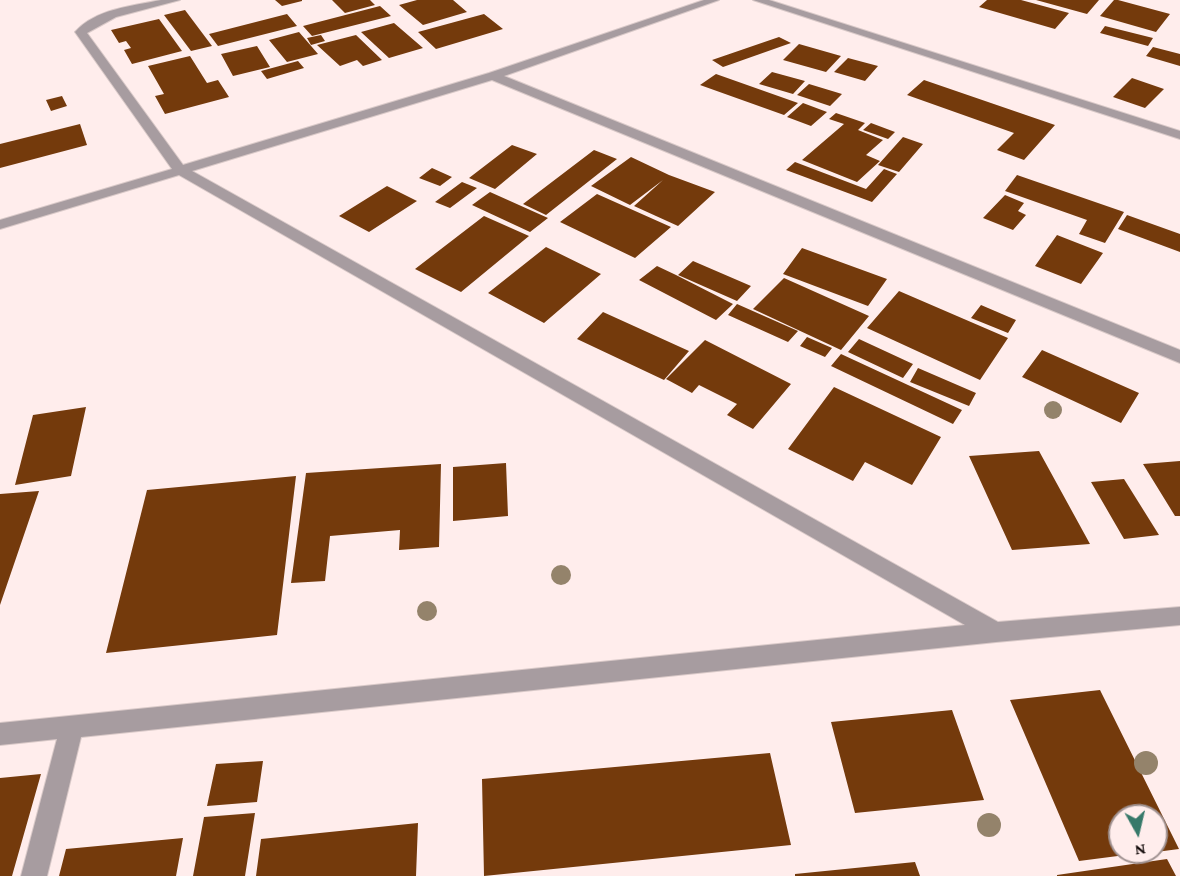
<!DOCTYPE html>
<style>
body{margin:0}
#map{position:relative;width:1180px;height:876px;overflow:hidden;background:#ffedec;font-family:"Crimson Pro",serif}
canvas{display:block}
.north{position:absolute;left:1108px;top:804px;width:60px;height:60px;box-sizing:border-box;background:#ffedec;border:2px solid #a09291;border-radius:50%;rotate:172deg;font-size:16px;font-weight:700;line-height:24px;text-align:center;color:#120908}
.north::after{content:'';display:block;margin:auto;width:21px;height:27px;background:#37796a;clip-path:polygon(50% 0,100% 100%,50% 72%,0 100%)}
</style>
<div id="map">
<canvas width="1180" height="876"></canvas>
<div class="north">N</div>
</div>
<script>
const context = document.querySelector('canvas').getContext('2d');
context.lineJoin = 'round';
function paint(path, color) { context.fillStyle = color; context.fill(path, 'evenodd'); }
function stroke(path, color, width, dash) { context.strokeStyle = color; context.lineWidth = width; context.lineCap = dash ? 'butt' : 'round'; context.setLineDash(dash || []); context.stroke(path); }
paint(new Path2D(`
 M275 0H302V1L282 6Z
 M332 0H370L375 5 345 13Z
 M417 0H453L467 12 423 25 399 5Z
 M987 0H1021L1069 13 1055 29 979 7Z
 M1036 0H1099L1087 14Z
 M1114 0H1118L1170 14 1156 32 1100 16Z
 M380 6 391 16 312 36 303 26Z
 M185 10 212 46 191 51 164 15Z
 M287 14 297 26 218 46 209 34Z
 M484 14 503 29 436 49 418 32Z
 M159 19 182 51 132 64 124 50 131 48 126 41 119 43 111 30Z
 M394 23 423 48 389 58 361 32Z
 M1105 26 1153 38 1148 46 1100 33Z
 M299 32 318 54 287 62 269 40Z
 M321 35 325 41 311 45 307 38Z
 M356 35 382 60 363 66 357 60 340 66 317 45Z
 M779 37 791 43 723 67 712 60Z
 M799 44 841 56 826 72 783 60Z
 M257 46 270 67 233 76 221 54Z
 M1153 47 1180 54V66L1146 56Z
 M190 56 207 83 218 80 229 97 165 114 155 96 164 94 148 66Z
 M848 58 878 66 865 81 834 72Z
 M298 61 304 68 267 79 261 71Z
 M772 72 805 81 793 94 759 84Z
 M716 74 798 103 784 115 700 85Z
 M1132 78 1164 89 1145 108 1113 97Z
 M924 80 1055 125 1024 160 997 150 1014 133 907 95Z
 M809 84 842 94 830 106 797 95Z
 M62 96 67 106 51 111 46 100Z
 M803 103 827 112 811 126 787 117Z
 M836 113 865 123 858 130 883 140 866 155 880 161 857 182 802 160 844 124 829 119Z
 M871 123 895 132 888 139 863 130Z
 M80 124 87 145 0 168V144Z
 M903 137 923 144 899 172 878 165Z
 M512 145 537 154 495 189 469 178Z
 M594 150 617 159 546 215 523 204Z
 M631 157 669 175 715 192 678 226 634 206 663 180 630 205 591 186Z
 M795 162 866 189 884 169 897 174 872 202 786 170Z
 M432 168 452 177 440 186 419 178Z
 M1017 175 1124 212 1105 243 1079 234 1087 220 1005 191Z
 M462 182 477 188 450 208 435 202Z
 M387 186 417 201 369 232 339 216Z
 M490 192 548 218 530 232 472 205Z
 M597 194 671 227 635 258 560 222Z
 M1005 195 1024 203 1018 211 1026 215 1013 230 983 218Z
 M1127 215 1180 234V252L1118 229Z
 M484 216 529 236 461 292 415 269Z
 M1057 235 1103 253 1081 284 1035 266Z
 M546 247 601 274 544 323 488 293Z
 M802 248 887 279 868 306 783 274Z
 M693 261 751 286 737 301 678 275Z
 M657 266 676 275 733 304 716 320 639 280Z
 M784 278 869 316 841 350 753 309Z
 M899 291 1008 338 980 380 867 328Z
 M737 304 798 331 788 342 728 315Z
 M981 305 1016 320 1008 333 971 318Z
 M603 312 689 351 664 380 577 339Z
 M807 337 832 348 825 357 800 346Z
 M859 339 913 364 903 378 848 352Z
 M705 340 791 384 753 429 727 415 737 404 699 385 692 393 666 379Z
 M1042 350 1139 393 1121 423 1022 377Z
 M841 354 962 410 953 424 831 366Z
 M918 368 976 393 969 406 910 382Z
 M834 387 941 437 912 485 865 462 853 481 788 449Z
 M86 407 71 476 15 485 33 415Z
 M1039 451 1090 544 1012 550 969 456Z
 M1180 461V516H1175L1143 464Z
 M506 463 508 516 453 521V467Z
 M441 464 439 547 399 550 400 530 330 536 325 581 291 583 306 473Z
 M296 476 277 635 106 653 147 490Z
 M1124 479 1159 535 1124 539 1091 482Z
 M39 491 0 605V494Z
 M1100 690 1179 849 1156 852V816H1120V852L1141 853 1079 861 1010 700Z
 M952 710 984 800 855 813 831 722Z
 M770 753 791 845 484 876 482 779Z
 M263 761 257 802 207 806 216 764Z
 M41 774 12 876H0V778Z
 M255 813 245 876H193L204 817Z
 M418 823 416 876H256L261 839Z
 M183 838 176 876H59L66 849Z
 M1167 859 1176 876H1057V875Z
 M915 862 920 876H795V874Z`), '#743a0c');
const minor = new Path2D(`
 M161 0H180L116 17 87 33 183 165 489 73 704 0H719L504 76 1180 350V363L492 80 192 171 998 622 1180 607V625L996 642 81 737 47 876H21L57 739 0 745V723L965 625 179 175 0 229V220L172 169 75 32C95 9 132 6 161 0Z
 M753 0H769L1180 131V139Z`);
stroke(minor, '#d9c9c8', 2);
paint(minor, '#a79ca0');
context.fillStyle = '#94836b';
for (const [x, y, r] of [
 [1053,410,9],
 [561,575,10],
 [427,611,10],
 [1146,763,12],
 [989,825,12]
]) { context.beginPath(); context.arc(x, y, r, 0, 2 * Math.PI); context.fill(); }
</script>
